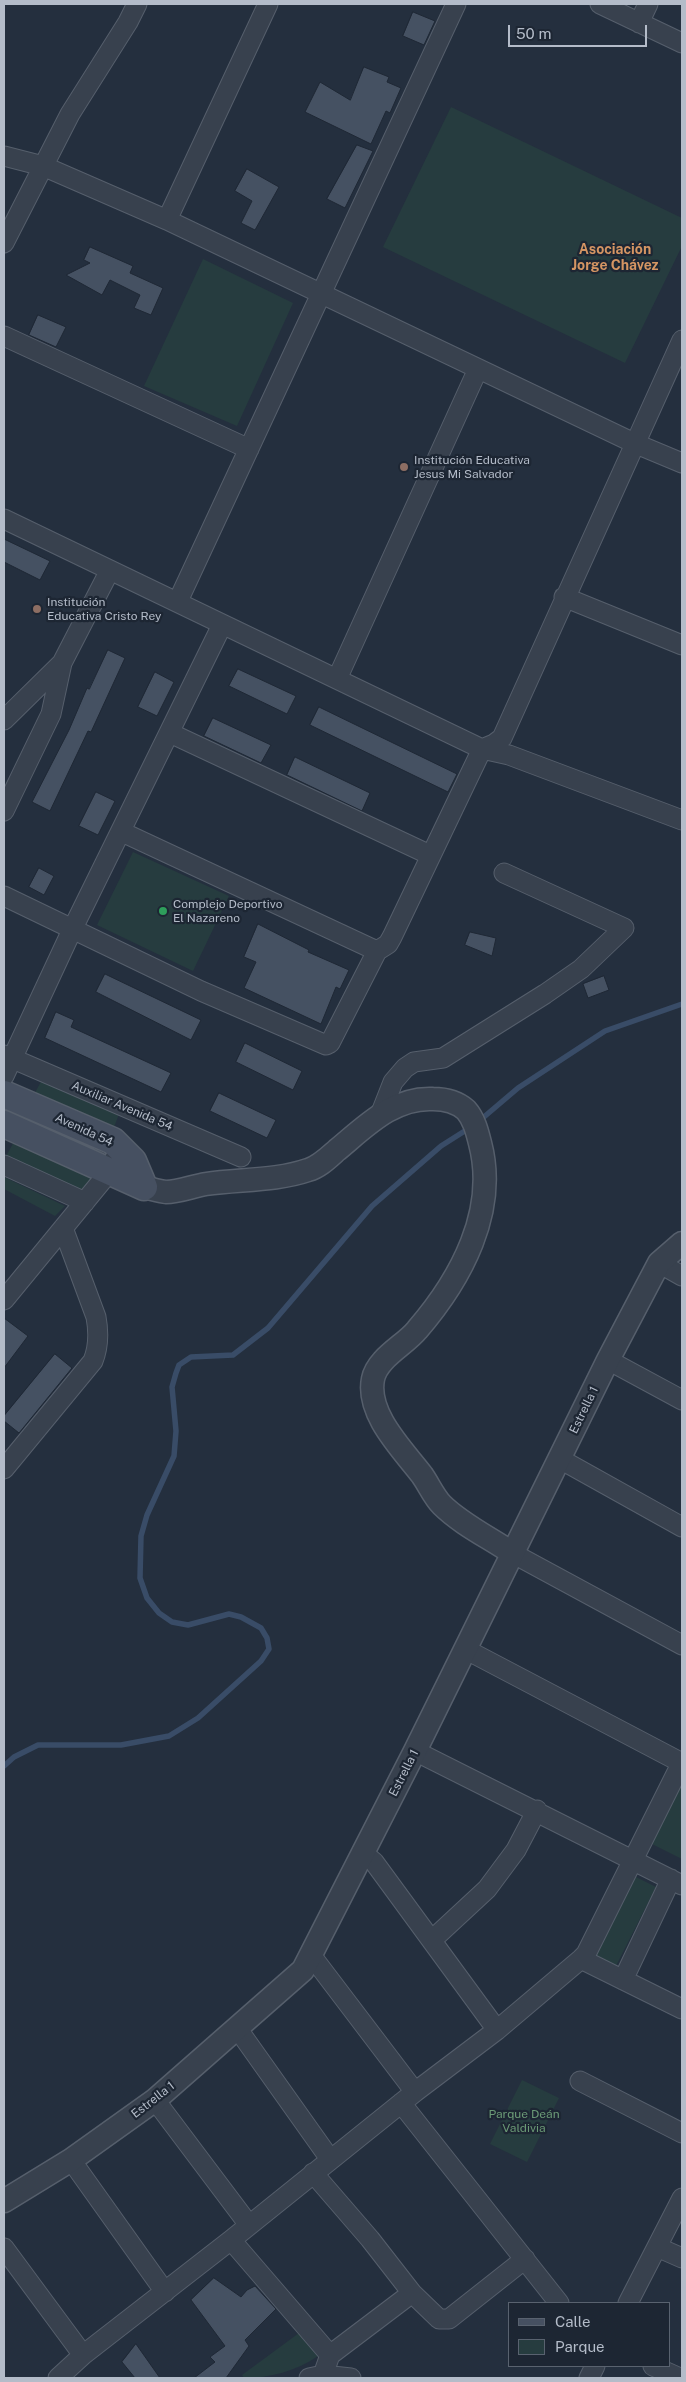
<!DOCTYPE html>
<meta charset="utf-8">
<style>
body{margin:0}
#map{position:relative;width:686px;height:2382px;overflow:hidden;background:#242f3e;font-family:"Public Sans",sans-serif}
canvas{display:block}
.frame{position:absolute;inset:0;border:5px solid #b4bcc9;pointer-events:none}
.legend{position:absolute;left:508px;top:2302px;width:162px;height:65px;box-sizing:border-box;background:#1d2633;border:1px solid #59626f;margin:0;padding:6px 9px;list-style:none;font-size:15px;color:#b4bcc9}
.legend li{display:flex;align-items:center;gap:10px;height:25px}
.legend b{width:25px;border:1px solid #59626f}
.scale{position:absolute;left:508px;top:25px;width:139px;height:22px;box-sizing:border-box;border:2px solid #b4bcc9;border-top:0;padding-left:6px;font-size:15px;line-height:18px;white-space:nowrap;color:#b4bcc9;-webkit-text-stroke:4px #1d2633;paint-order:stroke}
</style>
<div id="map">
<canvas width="686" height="2382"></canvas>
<div class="frame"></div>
<ul class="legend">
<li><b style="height:6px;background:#465061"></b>Calle</li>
<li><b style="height:14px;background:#263c3f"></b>Parque</li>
</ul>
<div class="scale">50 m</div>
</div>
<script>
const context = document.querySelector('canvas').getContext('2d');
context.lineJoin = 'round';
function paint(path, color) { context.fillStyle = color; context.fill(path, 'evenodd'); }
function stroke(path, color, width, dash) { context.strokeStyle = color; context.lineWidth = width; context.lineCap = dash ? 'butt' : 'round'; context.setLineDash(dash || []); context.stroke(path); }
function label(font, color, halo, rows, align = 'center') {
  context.font = font + ' "Public Sans",sans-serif'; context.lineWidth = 4.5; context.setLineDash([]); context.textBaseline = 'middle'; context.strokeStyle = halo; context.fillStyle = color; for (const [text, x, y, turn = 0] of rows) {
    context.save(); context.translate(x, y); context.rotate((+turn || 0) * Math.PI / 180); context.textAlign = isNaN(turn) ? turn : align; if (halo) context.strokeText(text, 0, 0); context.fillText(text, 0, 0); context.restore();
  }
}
paint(new Path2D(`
 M451 107 682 218V246L625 363 383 247Z
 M203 259 293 303 237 426 144 386Z
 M133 852 229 896 193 971 97 925Z
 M42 1080 119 1114 113 1130 33 1096Z
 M15 1140 93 1178 86 1189 76 1190 6 1156Z
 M4 1177 65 1206 55 1216 4 1189Z
 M682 1783V1859L652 1844Z
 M636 1877 656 1887 615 1968 595 1958Z
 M522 2080 559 2098 527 2162 490 2144Z
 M299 2333 318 2356C297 2371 269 2378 244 2378L242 2375Z`), '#263c3f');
stroke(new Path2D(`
 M478 1122 518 1088 605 1031 682 1004
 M4 1766 14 1757 38 1745H121L169 1736 198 1718 261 1661 269 1649 267 1638 261 1628 241 1617 229 1614 188 1625 172 1622 159 1613 147 1598 140 1578 141 1536 147 1515 174 1456 176 1431 172 1387 176 1373 179 1365 191 1357 233 1355 268 1328 372 1206 441 1146 471 1127`), '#394c67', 5.5);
const building = new Path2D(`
 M413 12 435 21 424 45 403 36Z
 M364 67 389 77 387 82 401 88 390 113 386 111 371 144 305 112 320 82 350 100Z
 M357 145 373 151 345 208 327 199Z
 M247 169 279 187 255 230 241 223 252 201 235 191Z
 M90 247 133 266 130 273 163 288 151 315 134 308 140 295 110 280 102 295 66 275 90 263 84 260Z
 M38 315 66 327 56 347 29 335Z
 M4 539 50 561 40 580 4 562Z
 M108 650 125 658 91 732 88 731 50 811 32 802 69 730 87 688 89 689Z
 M238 669 296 696 287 714 229 686Z
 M155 672 174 682 157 716 138 707Z
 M319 707 457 774 448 792 312 726 310 725Z
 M213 718 271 745 261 763 204 736Z
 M295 757 370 793 362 811 287 775Z
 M96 792 115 801 98 835 79 826Z
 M39 868 54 876 44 895 29 887Z
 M258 924 309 950 308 952 349 970 340 989 336 987 321 1024 244 988 256 962 244 957Z
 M470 932 496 938 492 956 465 945Z
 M105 974 201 1020 191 1040 96 992Z
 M604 976 609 990 588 998 583 984Z
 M56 1012 74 1020 71 1027 171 1073 161 1092 45 1038Z
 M245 1043 302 1071 293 1090 236 1062Z
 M219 1093 276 1120 267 1138 210 1111Z
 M4 1318 28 1336 4 1368Z
 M55 1354 72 1368 19 1433 4 1421V1416Z
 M214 2278 241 2297 247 2290 255 2286 276 2309 245 2340 249 2346 226 2378H194L215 2362 210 2357 225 2346 191 2300Z
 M136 2344 160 2378H135L122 2362Z`);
paint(building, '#455162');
stroke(building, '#1f2835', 1);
const minor = new Path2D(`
 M600 4 682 43
 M639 23 648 4
 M4 156 43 166 167 220 634 443 682 463
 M167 220 268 4
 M4 243 70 114 128 22 137 4
 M4 336 249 449
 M4 519 482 749 509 755 682 820
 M564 597 682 645
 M178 601 456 4
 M337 679 478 369
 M4 720 62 663 110 570
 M170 733 430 855
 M4 811 51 714 62 663
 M122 832 377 951
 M4 896 201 991 326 1045 330 1043 377 951 388 944 392 937 482 749 494 744 502 738 682 340
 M4 1055 241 1157
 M4 1076 72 930 222 625
 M380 1115 393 1082 405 1068 414 1062 443 1058 545 994 581 969 624 928 504 873
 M4 1165 85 1202
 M659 1263 682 1276
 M4 1300 110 1171 114 1160
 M608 1360 682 1400
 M560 1459 682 1527
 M4 1469 93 1361C99 1346 99 1333 96 1317L63 1228
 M512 1553 682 1645
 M465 1649 682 1763
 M415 1751 682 1885
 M362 1852 374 1862 497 2030
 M432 1940 487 1889 516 1850 537 1810
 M311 1955 415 2092
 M581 1959 682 2009
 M623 1980 671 1879
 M237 2028 330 2159
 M580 2081 682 2133
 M155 2100 249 2225
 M401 2103 559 2303
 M71 2160 165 2292
 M313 2173 370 2239 412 2293 439 2319H449L525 2259
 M231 2240 330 2355
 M657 2247 682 2258
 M4 2248 83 2355
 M628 2303 682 2198
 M653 2366 680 2378
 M323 2375 330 2355 412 2293
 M58 2378 83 2355 231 2240 415 2092 497 2030 581 1959 586 1954 682 1762
 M309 2378 323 2375 351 2378
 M589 2378 595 2366`);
const tertiary = new Path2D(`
 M144 1187C151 1189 159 1191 166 1192 179 1192 193 1186 206 1184 239 1179 276 1181 308 1170 319 1167 328 1158 337 1150 365 1127 393 1097 433 1099 444 1099 457 1102 466 1110 474 1119 477 1131 480 1143 498 1211 461 1279 417 1330 405 1345 377 1358 373 1379 366 1414 403 1450 422 1475 429 1485 434 1497 442 1505 461 1524 490 1538 512 1553
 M4 2201 71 2160 155 2100 303 1970 415 1751 608 1360 659 1263 682 1243`);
const secondary = new Path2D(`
 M4 1094 113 1141 133 1161 144 1187
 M4 1124 144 1187`);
stroke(minor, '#565f6c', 21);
stroke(tertiary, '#565f6c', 25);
stroke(secondary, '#565f6c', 29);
stroke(minor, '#38414e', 19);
stroke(tertiary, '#38414e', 22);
stroke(secondary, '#465061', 26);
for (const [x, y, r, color] of [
 [404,467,5,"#8d6e63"],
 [37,609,5,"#8d6e63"],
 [163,911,5,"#2e9e5b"]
]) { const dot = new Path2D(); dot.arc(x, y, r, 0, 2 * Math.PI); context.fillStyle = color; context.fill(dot); stroke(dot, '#1d2633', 2); }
label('12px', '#b4bcc9', '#1d2633', [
 ["Institución Educativa",414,460],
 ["Jesus Mi Salvador",414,474],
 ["Institución",47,602],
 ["Educativa Cristo Rey",47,616],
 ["Complejo Deportivo",173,904],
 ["El Nazareno",173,918]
], 'left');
label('12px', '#b4bcc9', '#1d2633', [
 ["Auxiliar Avenida 54",122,1106,23],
 ["Avenida 54",84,1130,25],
 ["Estrella 1",584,1410,-64],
 ["Estrella 1",404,1773,-63],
 ["Estrella 1",153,2100,-38]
]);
label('12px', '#6b9a76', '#1d2633', [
 ["Parque Deán",524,2114],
 ["Valdivia",524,2128]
]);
label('bold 14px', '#d59563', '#1d2633', [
 ["Asociación",615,250],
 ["Jorge Chávez",615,266]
]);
</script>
